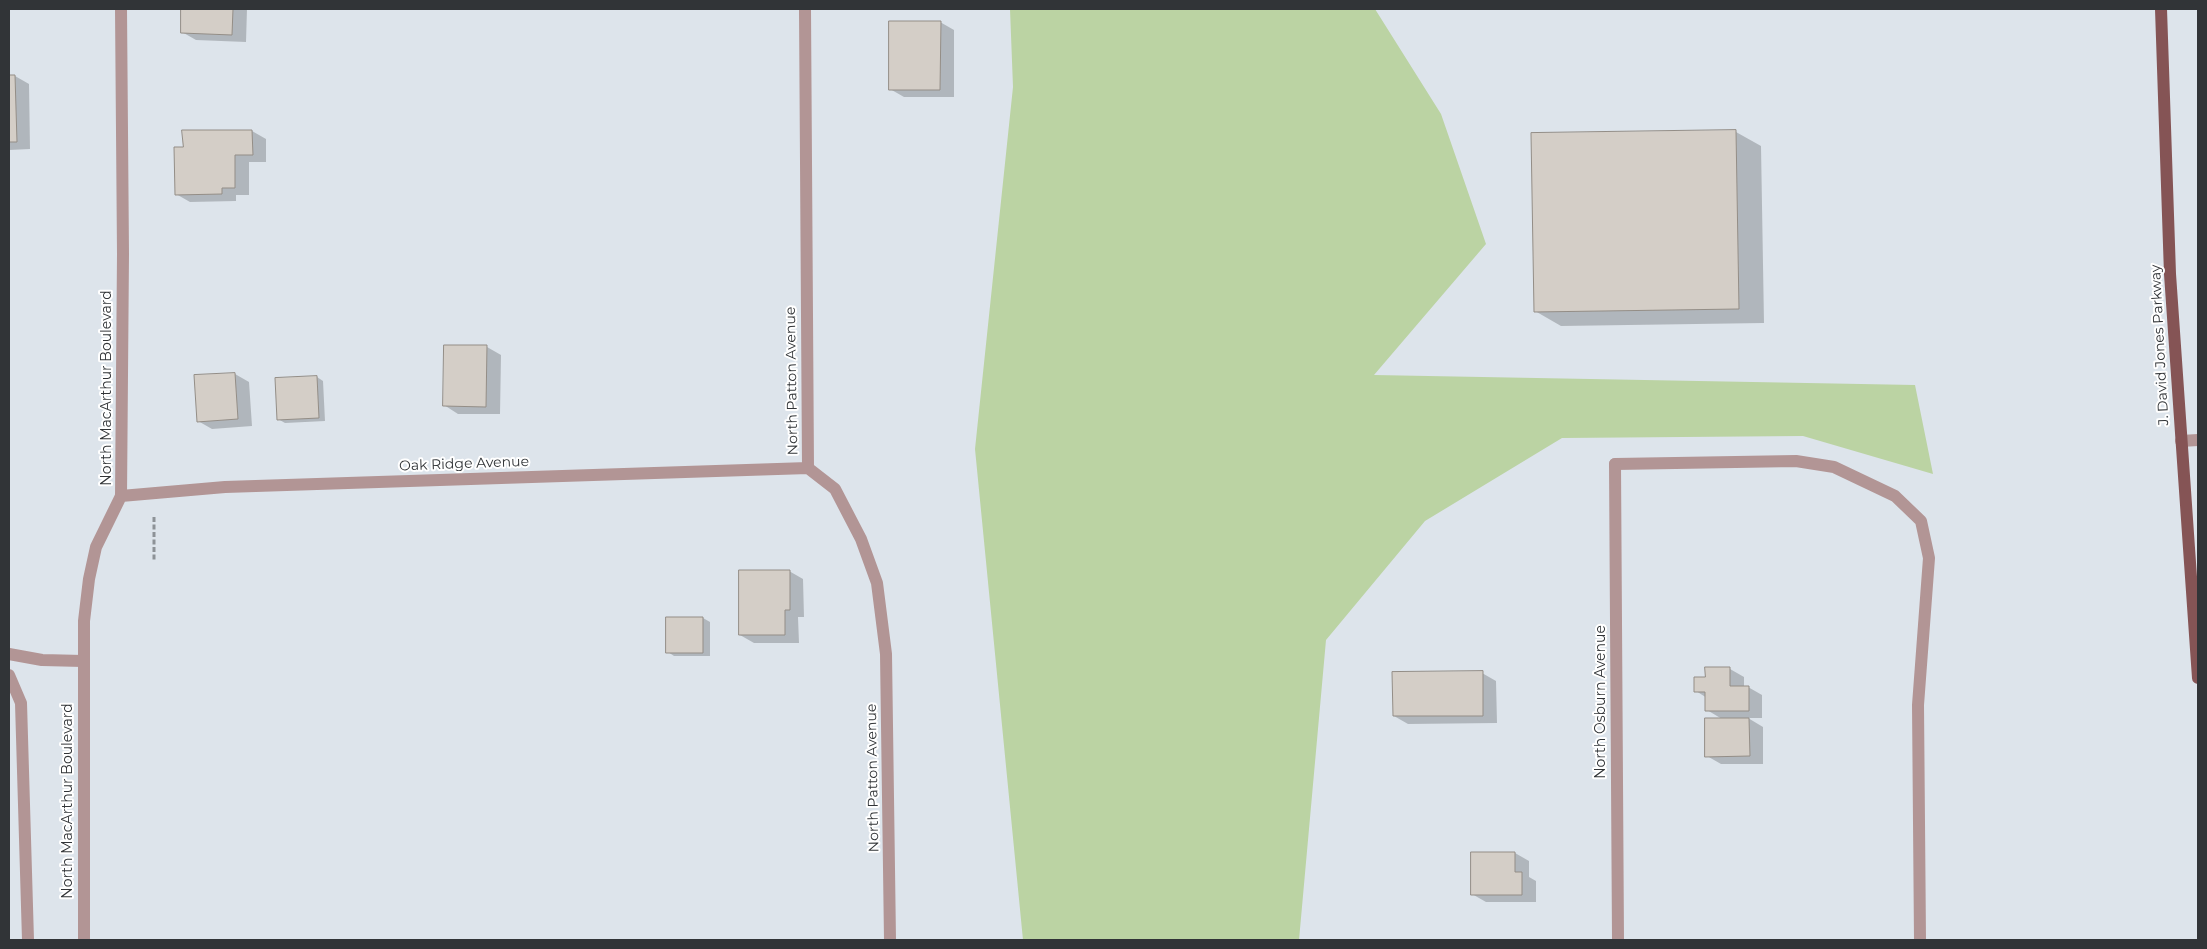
<!DOCTYPE html>
<style>
body{margin:0}
#map{position:relative;width:2207px;height:949px;overflow:hidden;background:#dde4eb;font-family:Montserrat,sans-serif}
canvas{display:block}
.frame{position:absolute;inset:0;border:10px solid #313437;pointer-events:none}
</style>
<div id="map">
<canvas width="2207" height="949"></canvas>
<div class="frame"></div>
</div>
<script>
const context = document.querySelector('canvas').getContext('2d');
context.lineJoin = 'round';
function paint(path, color) { context.fillStyle = color; context.fill(path, 'evenodd'); }
function stroke(path, color, width, dash) { context.strokeStyle = color; context.lineWidth = width; context.lineCap = dash ? 'butt' : 'round'; context.setLineDash(dash || []); context.stroke(path); }
function label(font, color, halo, rows, align = 'center') {
  context.font = font + ' Montserrat,sans-serif'; context.lineWidth = 4; context.setLineDash([]); context.textBaseline = 'middle'; context.strokeStyle = halo; context.fillStyle = color; for (const [text, x, y, turn = 0] of rows) {
    context.save(); context.translate(x, y); context.rotate((+turn || 0) * Math.PI / 180); context.textAlign = isNaN(turn) ? turn : align; if (halo) context.strokeText(text, 0, 0); context.fillText(text, 0, 0); context.restore();
  }
}
paint(new Path2D(`
 M1010 9H1375L1441 114 1486 244 1374 375 1915 385 1933 474 1803 436 1562 438 1425 521 1326 640 1299 940H1023L975 449 1013 87Z`), '#bbd3a3');
paint(new Path2D(`
 M183 9H247L246 42 196 40 182 32Z
 M940 22 954 30V97H904L890 89Z
 M9 76H15L29 84 30 149 9 150Z
 M252 131 266 139V162H249V195H236V201L190 202 176 194 184 148Z
 M1736 132 1761 146 1764 323 1561 326 1535 311Z
 M487 347 501 355 500 414H458L444 405Z
 M235 374 249 382 252 426 212 429 198 421Z
 M317 377 323 381 325 421 285 423 278 419Z
 M789 571 803 579 804 617H798L799 643H754L740 635Z
 M703 618 710 622V656H674L668 652Z
 M1730 669 1744 677V687H1748L1762 695V718H1748L1763 727V764H1721L1707 756 1722 719 1707 710V698L1696 691 1706 679Z
 M1482 673 1496 681 1497 723 1408 724 1394 716Z
 M1515 853 1529 861V877L1536 881V902H1486L1472 894Z`), '#0003');
const building = new Path2D(`
 M181 9H233L232 35 181 33Z
 M889 21H941L940 90H889Z
 M9 75H15L17 142H9Z
 M182 130H252L253 155H235V188H222V194L175 195 174 147H183Z
 M1736 130 1739 309 1534 312 1531 133Z
 M444 345H487L486 407 443 406Z
 M235 373 238 419 197 422 194 375Z
 M317 376 319 418 277 420 275 378Z
 M739 570H790V610H785V635H739Z
 M666 617H703V653H666Z
 M1705 667H1730V686H1749V711H1705V692H1694V677H1705Z
 M1483 671V716H1393L1392 672Z
 M1705 718H1749L1750 756 1705 757Z
 M1471 852H1515V872H1522V895H1471Z`);
paint(building, '#d4cec7');
stroke(building, '#938d86', 1);
stroke(new Path2D(`
 M154 517V560`), '#8d9297', 3, [5, 2.5]);
stroke(new Path2D(`
 M2181 441 2198 440
 M1615 464 1796 461 1834 467 1895 496 1921 521 1929 558 1918 705 1920 940
 M9 654 42 660 83 661
 M9 675 21 703 28 940`), '#b29595', 12);
stroke(new Path2D(`
 M805 9 808 468 835 489 861 539 877 583 886 654 890 940
 M1615 464 1618 940
 M121 496 225 487 808 468
 M84 940V621L89 579 96 547 121 496 123 254 121 9`), '#b29595', 12);
stroke(new Path2D(`
 M2161 9 2170 274 2198 678`), '#855455', 12);
label('14px', '#313437', '#fff', [
 ["J. David Jones Parkway",2160,345,-93],
 ["North Patton Avenue",792,381,-91],
 ["North MacArthur Boulevard",107,388,-90],
 ["Oak Ridge Avenue",464,464,-2],
 ["North Osburn Avenue",1601,702,-90],
 ["North Patton Avenue",873,778,-91],
 ["North MacArthur Boulevard",68,801,-90]
]);
</script>
